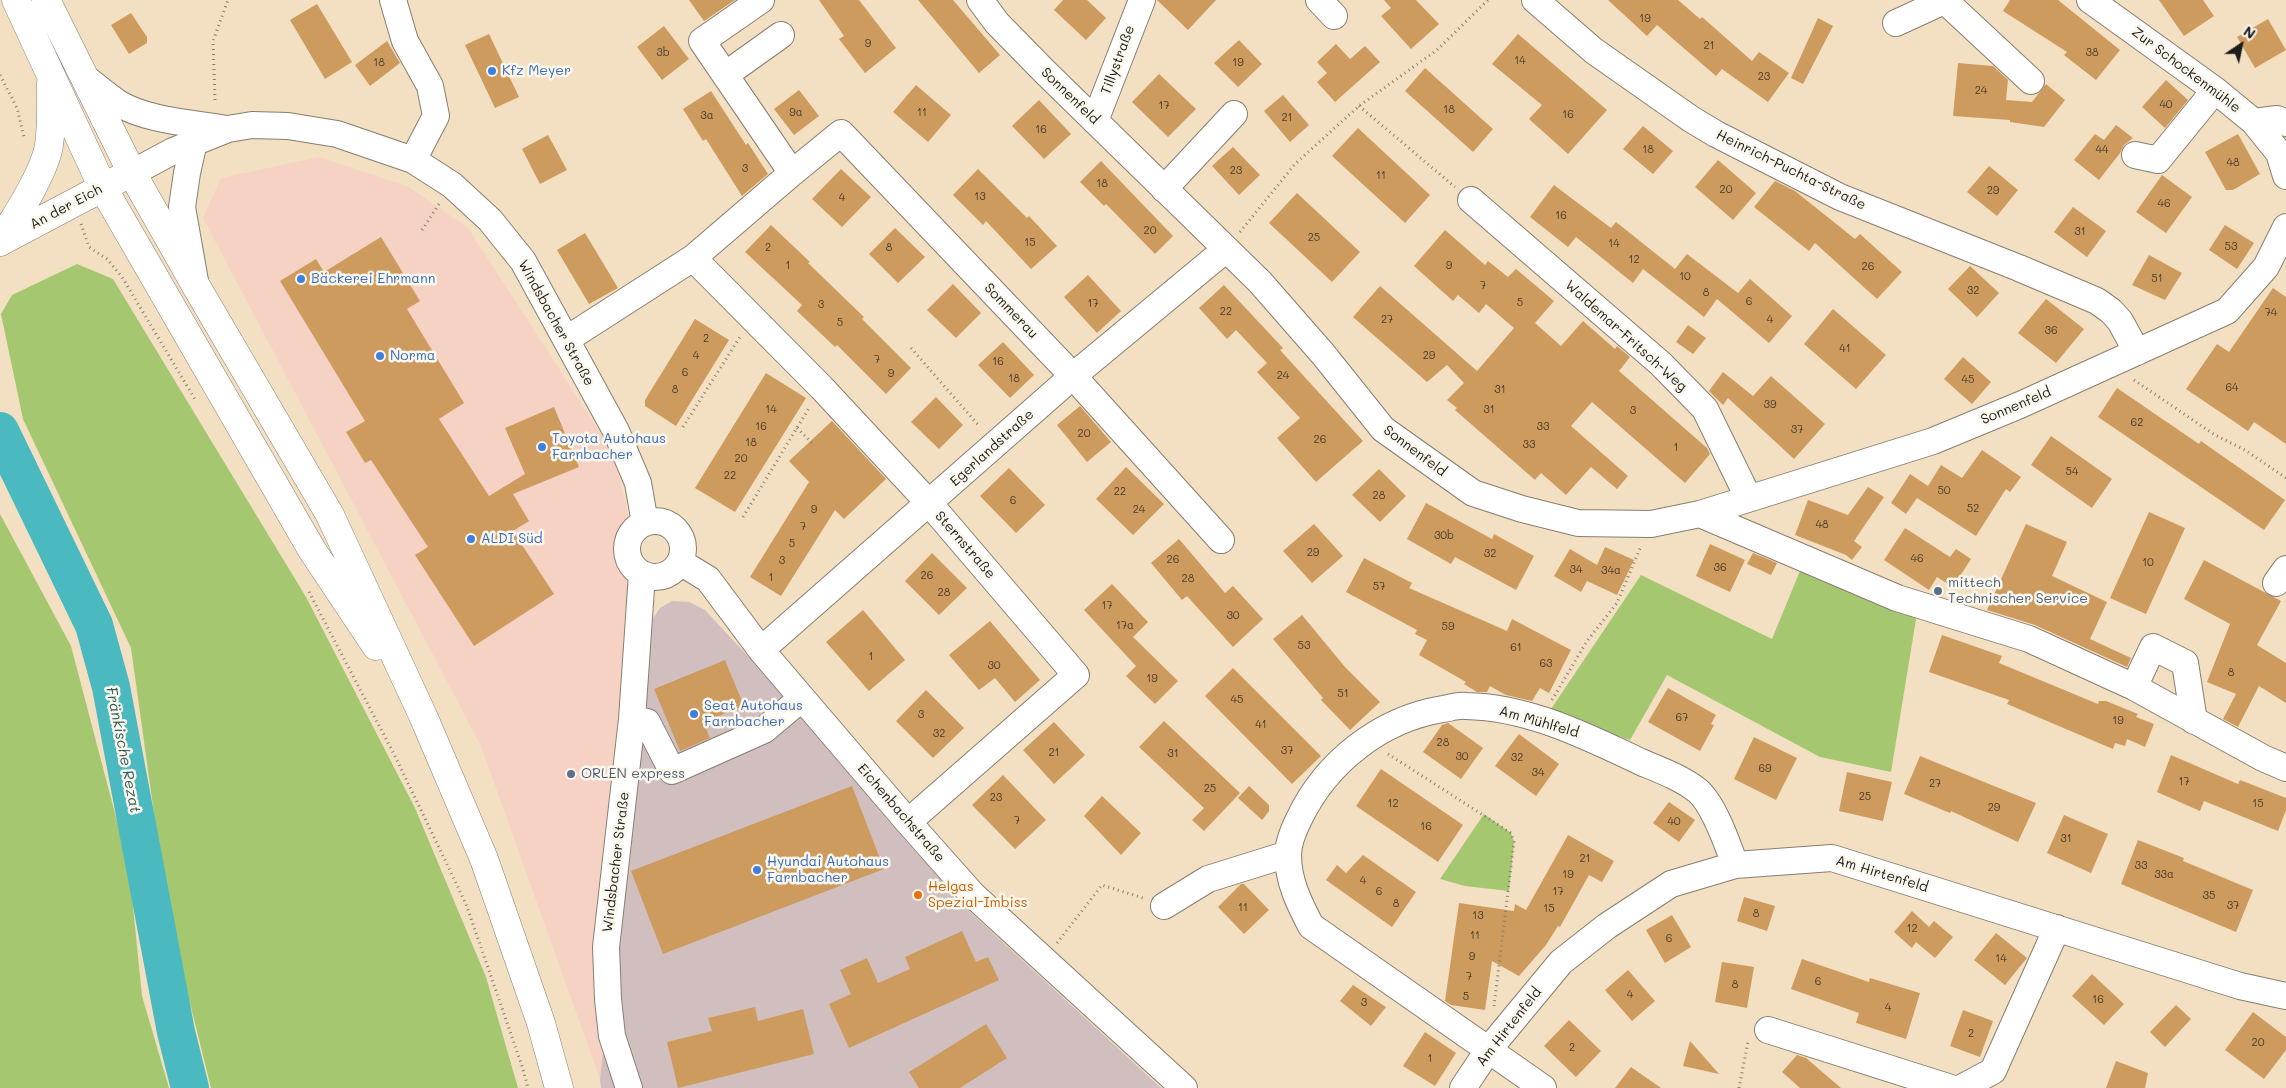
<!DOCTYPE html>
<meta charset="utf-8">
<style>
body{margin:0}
#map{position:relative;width:2286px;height:1088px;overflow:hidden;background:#f3dfc2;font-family:Mali,sans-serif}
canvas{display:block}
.north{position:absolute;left:2216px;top:20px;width:50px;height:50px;-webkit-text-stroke:4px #fbf7ec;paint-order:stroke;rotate:34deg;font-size:14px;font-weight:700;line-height:20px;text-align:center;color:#1c1c1c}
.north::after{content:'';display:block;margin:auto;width:18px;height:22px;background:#1c1c1c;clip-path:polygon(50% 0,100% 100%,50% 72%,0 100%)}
</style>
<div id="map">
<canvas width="2286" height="1088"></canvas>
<div class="north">N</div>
</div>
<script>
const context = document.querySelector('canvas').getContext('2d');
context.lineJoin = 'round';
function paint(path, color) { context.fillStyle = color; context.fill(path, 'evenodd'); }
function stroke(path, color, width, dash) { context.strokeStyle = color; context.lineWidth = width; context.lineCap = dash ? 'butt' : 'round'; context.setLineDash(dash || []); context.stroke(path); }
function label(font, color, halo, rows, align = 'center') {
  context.font = font + ' Mali,sans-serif'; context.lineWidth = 5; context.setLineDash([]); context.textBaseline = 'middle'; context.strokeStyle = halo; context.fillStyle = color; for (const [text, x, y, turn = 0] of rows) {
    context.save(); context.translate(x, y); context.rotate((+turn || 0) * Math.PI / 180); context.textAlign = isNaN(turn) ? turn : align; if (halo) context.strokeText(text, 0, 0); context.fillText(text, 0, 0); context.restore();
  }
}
paint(new Path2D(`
 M319 157 407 186 468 228 614 454 652 620 600 1079 481 746 203 218 221 178Z`), '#f6d2c5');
paint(new Path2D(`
 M672 601 689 602 705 610 757 666 904 839 969 911 1161 1088H601L600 1079 652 620 660 608Z`), '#d1bfbf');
paint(new Path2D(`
 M77 264 113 279 306 597 415 808 486 977 518 1088H211L168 914 131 648 23 419 1 314 12 295Z
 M0 514 71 646 129 867 142 996 169 1088H0Z
 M1802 566 1917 613 1891 772 1820 757 1667 675 1630 740 1549 712 1641 575 1772 639Z
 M1484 814 1511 833 1514 842 1509 891 1465 886 1440 879Z`), '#a5c770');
stroke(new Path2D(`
 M0 431 94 625 111 687 176 1032 190 1088`), '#4abac0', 38);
paint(new Path2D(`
 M689 0H735L704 21Z
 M819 0H859L896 48 865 73 839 39 844 36Z
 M918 0H953L1000 55 979 73Z
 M1063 0H1087L1106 18 1086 40 1054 10Z
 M1157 0H1216L1188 30Z
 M1384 0H1416L1439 24 1411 49 1381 16 1391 8Z
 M1608 0H1678L1700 19 1702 17 1752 61 1759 52 1789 73 1768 102 1722 69 1716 76 1657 25 1647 36Z
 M2010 0H2058L2120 50 2096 80 2064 55 2067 52 2003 11Z
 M2159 0H2203L2214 16 2184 36Z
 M317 4 352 62 325 79 290 20Z
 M131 13 147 37V43L129 54 111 25Z
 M1818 18 1833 26 1803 84 1791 78Z
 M2268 19 2286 50 2255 68 2237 37Z
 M664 26 689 59 662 80 637 47Z
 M489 34 519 97 495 108 465 45Z
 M1518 34 1607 110 1568 154 1529 119 1542 105 1492 64Z
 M1239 40 1262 64 1238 87 1214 63Z
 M387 41 400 63 370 86 355 65Z
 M1336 44 1350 59 1365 46 1380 62 1335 102 1317 82 1327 73 1317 62Z
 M1958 63 1993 66 2008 80 2006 100 2032 102 2046 84 2065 100 2044 127 2010 122V120L1953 116Z
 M1425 68 1493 129 1473 152 1405 91Z
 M1159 74 1196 109 1168 137 1132 102Z
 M2166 80 2188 100 2165 128 2142 107Z
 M916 85 951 115 928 142 893 112Z
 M799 90 819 116 794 135 774 109Z
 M711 91 746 145 748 143 768 174 742 196 706 139 703 141 683 109Z
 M1283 95 1309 125 1290 142 1264 111Z
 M1039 100 1071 134 1044 159 1012 126Z
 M2116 125 2133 138 2124 145 2120 153 2099 180 2074 160 2095 134 2104 140Z
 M1643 126 1673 151 1653 174 1623 149Z
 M1358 128 1430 195 1405 223 1332 156Z
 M2238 134 2260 174 2233 190H2226L2205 152Z
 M548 135 567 170 540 184 522 149Z
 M1233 147 1260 175 1239 195 1212 166Z
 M1718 160 1756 193 1733 220 1695 187Z
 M1101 161 1173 236 1155 254 1106 204 1104 206 1080 182Z
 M1989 166 2018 190 1997 216 1967 192Z
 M841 169 871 197 842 227 812 199Z
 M978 169 1027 218 1029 216 1057 246 1031 269 986 221 983 225 953 195Z
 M2162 175 2192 197 2166 233 2136 212Z
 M1775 181 1795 191 1855 239 1860 234 1902 272 1877 299 1815 243 1809 251 1754 207Z
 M1554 185 1611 228 1616 222 1675 269 1687 254 1738 293 1750 279 1792 316 1769 343 1717 299 1704 317 1643 269 1633 283 1576 237 1568 247 1530 217Z
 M1297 193 1360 252 1332 282 1269 223Z
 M2073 207 2106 231 2087 257 2054 232Z
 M771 225 810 262 808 263 864 317 862 319 911 368 886 394 837 345 835 347 797 311 802 305 745 252Z
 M2225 225 2254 243 2237 269 2209 250Z
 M895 228 925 257 898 283 869 254Z
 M1445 230 1485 265 1488 261 1508 277 1516 269 1554 301 1535 323 1561 346 1583 321 1615 349 1617 346 1630 357 1619 371 1707 448 1710 454 1685 483 1592 402 1571 426 1628 476 1617 489 1591 467 1566 495 1541 473 1535 480 1455 410 1457 408 1447 400 1464 383 1447 365 1427 382 1353 317 1380 286 1477 371 1514 328 1486 304 1479 313 1458 295 1453 301 1414 266Z
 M585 233 618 288 589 304 557 250Z
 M381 237 420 301 407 309 464 403 439 419 489 496 525 474 505 428 554 407 579 467 513 494 529 521 513 531 554 594 474 646 415 555 428 547 371 460 365 463 346 432 365 421 280 281 316 259 324 272Z
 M2149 255 2182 273 2165 300 2132 285Z
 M1970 266 1999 293 1977 317 1948 289Z
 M1088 275 1121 311 1097 333 1064 297Z
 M953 284 981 313 956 338 927 310Z
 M1224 285 1283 348 1280 350 1363 441 1316 482 1277 438 1300 418 1257 372 1267 363 1236 330 1227 339 1199 308Z
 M2273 288 2286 297V444L2254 422 2248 431 2186 389 2217 344 2229 352Z
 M2046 299 2084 329 2056 363 2018 333Z
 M1833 309 1886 355 1856 389 1804 344Z
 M695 319 729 340 676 426 645 406V400Z
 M1688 325 1706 338 1693 354 1676 342Z
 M1003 342 1034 375 1010 398 978 365Z
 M1963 357 1991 382 1972 404 1944 379Z
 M1723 372 1753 396 1771 376 1825 424 1794 459 1728 398 1723 405 1709 391Z
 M766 373 806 398 735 512 695 488Z
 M2117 388 2199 444 2201 441 2285 500 2264 530 2098 417Z
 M936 397 963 425 939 449 911 422Z
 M1080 406 1111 442 1087 462 1057 425Z
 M832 421 886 479 844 519 835 510 781 596 750 577 809 482 789 461Z
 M2051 436 2112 479 2092 508 2031 465Z
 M1982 450 2021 477 2010 492 2006 489 1976 536 1917 498 1906 514 1891 503 1910 474 1928 486 1941 465 1962 478Z
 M1126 467 1164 504 1133 535 1096 499Z
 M1009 468 1045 505 1016 533 980 496Z
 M1379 469 1406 496 1380 522 1352 495Z
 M1868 487 1884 497 1854 541 1862 547 1852 560 1846 555 1795 535 1808 500 1848 515Z
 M1426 503 1492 539 1494 534 1534 556 1516 590 1455 557 1451 564 1407 539Z
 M2149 512 2185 528 2146 614 2110 598Z
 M1314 524 1343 556 1312 583 1283 551Z
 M2026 524 2067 542 2052 576 2107 602 2090 639 2131 658 2127 667 2035 625 1987 610Z
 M1905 528 1950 557 1956 549 1971 559 1953 587 1937 577 1929 590 1884 560Z
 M1179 539 1225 593 1233 586 1263 619 1233 647 1187 596 1182 600 1151 563Z
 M1710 544 1745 560 1730 592 1696 576Z
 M1605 547 1634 560 1617 595 1587 581 1581 592 1554 576 1570 549 1597 565Z
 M932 553 967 588 939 615 905 581Z
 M1753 553 1777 563 1771 575 1747 564Z
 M1364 558 1412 583 1409 588 1507 631 1512 619 1571 650 1549 693 1540 688 1532 701 1506 695 1490 686 1487 692H1477L1464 684 1466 682 1419 655 1427 640 1415 634 1417 630 1346 592Z
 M2204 560 2281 601 2257 645 2286 663V703L2259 686 2238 727 2223 719 2236 694 2207 682 2230 624 2184 599Z
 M1112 584 1148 622 1133 637 1178 681 1155 704 1126 676 1136 666 1084 610Z
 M863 610 905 660 869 691 826 642Z
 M1302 615 1345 667 1380 702 1350 730 1321 700 1323 698 1273 639Z
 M990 621 1040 680 1015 702 995 678 979 690 949 655Z
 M1942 635 2002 656 1999 663 2098 704 2099 701H2106L2138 714 2136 717 2154 724 2145 747 2127 739 2125 746 2115 743 2113 749 2007 704 2009 700 1929 672Z
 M725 660 744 706 703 722 710 738 680 751 654 689Z
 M1233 668 1321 756 1292 784 1205 696Z
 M1668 688 1716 715 1711 724 1714 725 1700 751 1648 722Z
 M926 690 964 728 933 758 896 721Z
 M1164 721 1240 793 1204 831 1192 820 1204 808 1139 747Z
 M1054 722 1085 755 1054 784 1023 750Z
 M1448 723 1483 748 1461 779 1423 752 1442 725Z
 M1519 734 1559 764 1536 796 1495 766Z
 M1754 737 1797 758 1776 800 1734 779Z
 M2171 755 2238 784 2240 780 2286 798V810L2278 831 2204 801 2200 811 2157 792Z
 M1920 756 2036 803 2018 842 1951 811 1950 813 1904 794Z
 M1381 769 1463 825 1438 862 1356 806Z
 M1847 772 1892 782 1883 821 1839 811Z
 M1003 775 1046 820 1015 849 972 805Z
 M852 786 884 869 663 954 631 871Z
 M1249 786 1269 805V811L1262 820 1238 798Z
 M1102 796 1141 833 1121 855 1084 816Z
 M1669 802 1695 820 1679 842 1653 823Z
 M2064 815 2108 834 2091 873 2047 853Z
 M1568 835 1614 861 1602 882 1589 875 1560 927 1558 926 1546 945 1519 976 1492 961 1485 1010 1451 1005 1445 1001 1459 903 1514 911 1515 904 1526 910Z
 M2138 840 2184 858 2183 861 2253 890 2236 932 2121 884Z
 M1363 855 1416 892 1392 927 1326 880 1337 865 1346 873Z
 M1241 884H1244L1269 910 1244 934 1218 907Z
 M1744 897 1775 906 1767 931 1737 921Z
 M1912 911 1929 927 1934 921 1953 937 1935 958 1916 942 1912 948 1894 932Z
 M1672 915 1691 947 1665 963 1646 930Z
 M962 931 976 962 988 957 999 980 849 1048 829 1004 851 994 840 970 867 958 878 983 910 969 905 957Z
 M1996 933 2027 958 2005 985 1974 960Z
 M1802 959 1869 982 1870 978 1920 993 1906 1039 1856 1023 1859 1013 1791 989Z
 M1722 962 1754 967 1747 1008 1715 1002Z
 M1628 970 1655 1001 1632 1021 1605 990Z
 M2092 974 2124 1004 2104 1025 2072 996Z
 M1353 985 1386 1007 1371 1026 1340 1001Z
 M2176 1005 2191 1019 2165 1047 2150 1032Z
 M755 1007 758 1021 803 1009 814 1054 678 1088 667 1042 712 1031 708 1018Z
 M1963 1010 1993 1021 1980 1057 1950 1046Z
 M2253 1012 2286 1037V1050L2264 1079 2225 1050Z
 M1569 1020 1601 1051 1576 1077 1544 1046Z
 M986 1024 1007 1058 960 1088H919L909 1072Z
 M1425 1032 1456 1053 1435 1086 1403 1066Z
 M1690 1041 1719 1074 1683 1066Z
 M1797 1055 1806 1058 1841 1088H1800L1782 1072Z
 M2116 1061 2148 1073 2145 1088H2106Z
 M1631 1067 1661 1088H1615Z`), '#ce9b5e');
const minor = new Path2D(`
 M393 0 405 41 430 86 436 116 413 160
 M761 0 702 41 792 173
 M980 0 997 23 1044 71 1260 282 1323 354 1383 429 1473 493 1522 509 1578 523 1651 524 1700 514 1933 441 2020 405 2227 311 2266 267 2286 227
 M1319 0 1334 16
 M1535 0 1594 51 1691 119 1716 134 1840 197 2019 268 2097 301 2111 311 2120 321 2137 352
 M1944 0 2031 81
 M2090 0 2215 90 2254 122 2279 153 2286 176
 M1896 23 1946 0
 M725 75 781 35
 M84 77C95 85 106 95 118 103 147 121 194 123 227 129
 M1095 121 1142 0
 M2254 122 2277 119 2286 123
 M194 142 187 173 182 207 195 281
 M2135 155 2158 160 2215 90
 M132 173 173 151 228 129 252 125 288 126 337 134 413 160 452 185 490 220 523 261 616 431 638 483 645 523
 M1164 189 1234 114
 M1471 200 1661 364 1705 409 1748 497
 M693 258 822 388 929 503 1076 675 908 822
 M567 339 693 258 792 173 841 133 1073 376 1221 540
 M1700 514 1897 598 2029 639 2134 687 2263 758 2286 768
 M627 549a28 28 0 1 1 56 0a28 28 0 1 1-56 0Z
 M680 562 708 579 761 650 908 822 972 894 1184 1088
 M2276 583 2286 569
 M761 650 1073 376 1225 250
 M2134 687 2153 647 2185 663 2194 721
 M632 719 647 722 672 771 764 730 802 698
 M1164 906 1208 879 1288 854
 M1768 1030 1951 1088
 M629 1088 612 1036 608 999 606 947 632 719 642 574
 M1463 1088 1489 1049 1561 962 1607 926 1671 884 1735 865 1832 858 2240 986 2286 996
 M1543 1088 1311 926C1299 903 1288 881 1288 855 1288 843 1294 829 1299 819 1326 762 1381 719 1443 709 1450 708 1458 705 1466 706 1528 707 1586 736 1641 762 1660 770 1682 778 1698 791 1714 805 1728 845 1735 865
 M1961 1088 1993 1071 2057 928`);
const major = new Path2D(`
 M16 0 103 188 312 550 376 646
 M46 0 132 173 196 286 330 515 424 718 484 859 541 1023 559 1088
 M0 242C15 218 45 172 49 145 52 125 51 103 51 83
 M0 242 119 179`);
stroke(minor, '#887e6f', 28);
stroke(major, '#887e6f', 29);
stroke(new Path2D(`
 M0 75 17 108 24 137
 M215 100 213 41 228 0
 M1359 106 1455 187
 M81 224 89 247 107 259 122 277 196 401
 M422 230 439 204
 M1240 232 1295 164 1359 106 1437 50 1488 0
 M911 348 980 427
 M2134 380 2215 435 2245 450 2286 478
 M683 427 740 337
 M797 428 812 443
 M743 517 809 408
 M309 592 396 758 466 904 522 1066 528 1088
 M1552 700 1587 641 1617 603 1641 546
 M1388 754 1511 833 1514 842 1494 1006
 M1057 943 1102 885 1143 898
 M1739 1088 1748 1042`), '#887e6f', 3, [1, 4]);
stroke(minor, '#fff', 26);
stroke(major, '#fff', 28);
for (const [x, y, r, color] of [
 [492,71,5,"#3f7fe0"],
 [301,279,5,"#3f7fe0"],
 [380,356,5,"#3f7fe0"],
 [542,447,5,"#3f7fe0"],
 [471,539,5,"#3f7fe0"],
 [1938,591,5,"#5c6f8a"],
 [694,714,5,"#3f7fe0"],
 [571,774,5,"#5c6f8a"],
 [757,870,5,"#3f7fe0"],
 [918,895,5,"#e8710a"]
]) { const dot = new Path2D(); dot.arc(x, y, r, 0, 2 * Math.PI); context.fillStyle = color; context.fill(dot); stroke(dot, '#fbf7ec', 2); }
label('11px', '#483c2c', null, [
 ["19",1645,19],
 ["9",868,44],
 ["21",1709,46],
 ["3b",663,53],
 ["38",2092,53],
 ["14",1520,61],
 ["18",379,63],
 ["19",1238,63],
 ["23",1764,77],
 ["24",1981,91],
 ["40",2166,105],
 ["17",1164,106],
 ["18",1449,110],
 ["9a",796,113],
 ["11",922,113],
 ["16",1568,115],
 ["3a",707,116],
 ["21",1287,118],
 ["16",1041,130],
 ["18",1648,150],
 ["44",2102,150],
 ["48",2233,163],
 ["3",745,169],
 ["23",1236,171],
 ["11",1381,176],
 ["18",1102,184],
 ["20",1726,190],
 ["29",1993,191],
 ["13",980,197],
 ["4",842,198],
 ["46",2164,204],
 ["16",1561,216],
 ["20",1150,231],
 ["31",2080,232],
 ["25",1314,238],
 ["15",1030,243],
 ["14",1614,244],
 ["53",2231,247],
 ["2",768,248],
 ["8",889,248],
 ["12",1634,260],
 ["1",788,266],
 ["9",1449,266],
 ["26",1868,267],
 ["10",1685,277],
 ["51",2157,279],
 ["7",1483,286],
 ["32",1973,291],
 ["8",1706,293],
 ["6",1749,302],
 ["5",1520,303],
 ["17",1093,304],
 ["3",821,305],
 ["22",1226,312],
 ["74",2271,313],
 ["27",1387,320],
 ["4",1770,320],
 ["5",840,323],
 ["36",2051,331],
 ["2",706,339],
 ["41",1845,349],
 ["4",696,356],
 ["29",1429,356],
 ["7",877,360],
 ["16",998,362],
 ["6",685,373],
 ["9",891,374],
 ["24",1283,376],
 ["18",1014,379],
 ["45",1968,380],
 ["64",2232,388],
 ["8",675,390],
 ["31",1500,390],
 ["39",1770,405],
 ["14",771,410],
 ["31",1489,410],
 ["3",1633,411],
 ["62",2137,423],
 ["16",761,427],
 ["33",1543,427],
 ["37",1797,430],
 ["20",1084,434],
 ["26",1320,440],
 ["18",751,443],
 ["33",1529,445],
 ["1",1676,448],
 ["20",741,459],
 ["54",2072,472],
 ["22",730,476],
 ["50",1944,491],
 ["22",1120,492],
 ["28",1379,496],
 ["6",1013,501],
 ["52",1973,509],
 ["9",814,510],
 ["24",1139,510],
 ["48",1822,525],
 ["7",803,527],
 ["30b",1444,536],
 ["5",792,544],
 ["29",1313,553],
 ["32",1490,554],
 ["46",1917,559],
 ["26",1173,560],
 ["3",782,561],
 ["10",2148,563],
 ["36",1720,568],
 ["34",1576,570],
 ["34a",1611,571],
 ["26",927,576],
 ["1",771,578],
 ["28",1188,579],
 ["57",1379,587],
 ["28",944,593],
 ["17",1107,606],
 ["30",1233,616],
 ["17a",1125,626],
 ["59",1448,627],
 ["53",1304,646],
 ["61",1516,648],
 ["1",871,657],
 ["63",1546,664],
 ["30",994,666],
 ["8",2231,673],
 ["19",1152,679],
 ["51",1343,694],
 ["45",1237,700],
 ["3",921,715],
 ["67",1682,718],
 ["19",2118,721],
 ["41",1261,725],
 ["32",939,734],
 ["28",1443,743],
 ["37",1287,751],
 ["21",1054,753],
 ["31",1173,754],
 ["30",1462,757],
 ["32",1517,758],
 ["69",1765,769],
 ["34",1538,773],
 ["17",2184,782],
 ["27",1935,784],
 ["25",1210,789],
 ["25",1865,797],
 ["23",996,798],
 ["12",1393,804],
 ["15",2258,804],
 ["29",1994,808],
 ["7",1017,821],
 ["40",1674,822],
 ["16",1426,827],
 ["31",2066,839],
 ["21",1585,859],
 ["33",2141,866],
 ["19",1568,875],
 ["33a",2164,875],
 ["4",1363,881],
 ["6",1379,892],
 ["17",1558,892],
 ["35",2209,896],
 ["8",1396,904],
 ["37",2233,906],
 ["11",1243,908],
 ["15",1549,909],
 ["8",1756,914],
 ["13",1478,916],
 ["12",1912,929],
 ["11",1475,936],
 ["6",1669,939],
 ["9",1472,957],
 ["14",2001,959],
 ["7",1469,977],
 ["6",1818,982],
 ["8",1735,985],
 ["4",1630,995],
 ["5",1466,997],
 ["16",2098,1000],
 ["3",1364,1003],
 ["4",1888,1008],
 ["2",1971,1034],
 ["20",2258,1043],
 ["2",1572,1048],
 ["1",1430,1059]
]);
label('14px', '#1c1c1c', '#fbf7ec', [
 ["Tillystraße",1118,60,-70],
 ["Zur Schockenmühle",2186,70,37],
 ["Sonnenfeld",1070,96,44],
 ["Heinrich-Puchta-Straße",1791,170,26],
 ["An der Eich",66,207,-28],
 ["Sommerau",1011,311,46],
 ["Windsbacher Straße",556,323,61],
 ["Waldemar-Fritsch-Weg",1626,336,42],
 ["Sonnenfeld",2016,406,-23],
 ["Egerlandstraße",992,448,-42],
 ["Sonnenfeld",1415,451,37],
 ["Sternstraße",965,545,49],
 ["Am Mühlfeld",1539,722,16],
 ["Eichenbachstraße",901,813,49],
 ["Windsbacher Straße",616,862,-83],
 ["Am Hirtenfeld",1882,874,17],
 ["Am Hirtenfeld",1509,1027,-52]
]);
label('14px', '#366cbe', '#fbf7ec', [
 ["Kfz Meyer",502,71],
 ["Bäckerei Ehrmann",311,279],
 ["Norma",390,356],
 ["Toyota Autohaus",552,439],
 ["Farnbacher",552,455],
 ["ALDI Süd",481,539],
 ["Seat Autohaus",704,706],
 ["Farnbacher",704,722],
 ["Hyundai Autohaus",767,862],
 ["Farnbacher",767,878]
], 'left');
label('14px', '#4e5e75', '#fbf7ec', [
 ["mittech",1948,583],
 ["Technischer Service",1948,599],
 ["ORLEN express",581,774]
], 'left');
label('14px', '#c56008', '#fbf7ec', [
 ["Helgas",928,887],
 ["Spezial-Imbiss",928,903]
], 'left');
label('italic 15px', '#2e5b5e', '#fbf7ec', [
 ["Fränkische Rezat",123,750,79]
]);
</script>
